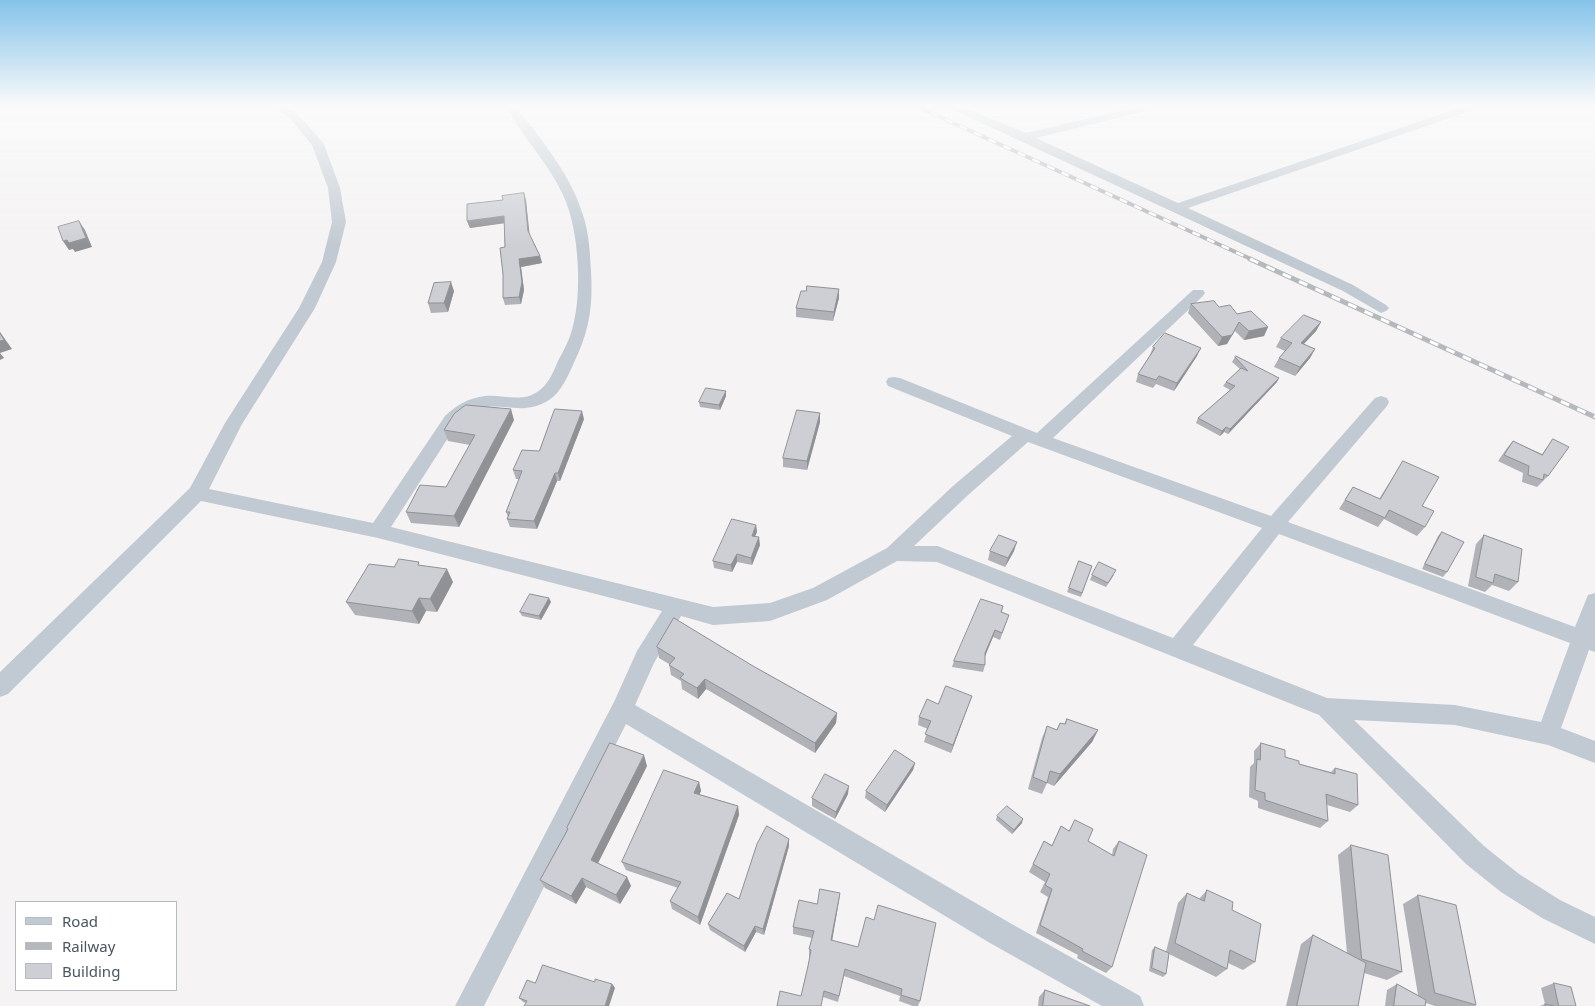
<!DOCTYPE html>
<style>
body{margin:0}
#map{position:relative;width:1595px;height:1006px;overflow:hidden;background:#f5f3f3;font-family:"Noto Sans",sans-serif}
canvas{display:block}
.legend{position:absolute;left:15px;top:901px;width:162px;height:90px;box-sizing:border-box;background:#fff;border:1px solid #b7bbc0;margin:0;padding:6px 9px;list-style:none;font-size:15px;color:#4a5661}
.legend li{display:flex;align-items:center;gap:10px;height:25px}
.legend b{width:25px;border:1px solid #b7bbc0}
</style>
<div id="map">
<canvas width="1595" height="1006"></canvas>
<ul class="legend">
<li><b style="height:6px;background:#c1cad2"></b>Road</li>
<li><b style="height:6px;background:#b5b8bd"></b>Railway</li>
<li><b style="height:14px;background:#cdcfd5"></b>Building</li>
</ul>
</div>
<script>
const context = document.querySelector('canvas').getContext('2d');
context.lineJoin = 'round';
function paint(path, color) { context.fillStyle = color; context.fill(path, 'evenodd'); }
function stroke(path, color, width, dash) { context.strokeStyle = color; context.lineWidth = width; context.lineCap = dash ? 'butt' : 'round'; context.setLineDash(dash || []); context.stroke(path); }
paint(new Path2D(`
 M272 106H284L298 114 324 144 340 188 346 222 336 262 315 308 242 424 209 489 373 523 445 416C457 405 468 398 485 396 502 394 521 403 537 392 548 385 553 373 558 361 564 350 570 339 573 326 582 292 579 235 566 202 552 166 523 139 506 106H516C541 140 571 174 583 215 589 233 590 253 591 271 593 302 590 328 577 356 570 371 563 391 549 400 523 417 501 401 478 409 470 412 464 418 457 424L391 527 713 607 770 603 813 588 887 548 953 486 1012 436 888 386 886 382 888 378 894 377 900 378 1037 433 1193 290H1203L1205 293 1203 296 1053 438 1271 516 1375 398 1381 396 1387 398 1389 402 1387 406 1288 522 1575 627 1588 595 1595 593V652L1589 650 1561 728 1595 741V763L1548 745 1455 725 1354 720 1484 846 1519 874 1560 900 1595 917V944L1542 918 1501 892 1466 864 1319 715 937 562 897 561 827 600 770 621 713 625 681 616 654 663 635 705 1010 923 1140 996 1144 1006H1102L990 943 626 724 484 1006H455L614 702 637 651 662 611 378 538 201 501 8 694 0 697V672L190 488 225 423 299 308 322 262 332 222 328 188 312 145 290 118ZM1028 442 1262 528 1173 638 945 549 938 546H914L967 496ZM1279 534 1570 643 1541 722 1455 705 1327 698 1193 645Z
 M945 106H960L1026 133 1141 106H1159L1158 108 1036 138 1178 203 1465 106H1481L1479 108 1188 208 1353 285 1386 305 1389 308 1386 311 1381 313 1343 291Z`), '#c1cad2');
const railFar1 = new Path2D(`
 M916 106 1253 260`);
const rail = new Path2D(`
 M1250 259 1595 417`);
stroke(railFar1, '#b5b8bd', 4);
stroke(rail, '#b5b8bd', 5);
stroke(railFar1, '#fff', 2.5, [8]);
stroke(rail, '#fff', 3, [9]);
paint(new Path2D(`
 M526 200 529 233 540 256 542 263 521 267 524 290 521 304 505 305 503 298 505 247 504 223 470 228 467 221Z
 M454 291 448 312 431 313 428 303Z
 M839 298 833 321 796 317V308Z
 M1191 304 1219 307 1268 327 1264 336 1244 340 1235 331 1227 344 1218 346 1188 313Z
 M1321 322 1316 331 1304 344 1315 349 1310 358 1295 376 1274 367 1279 358 1285 351 1276 347 1281 338Z
 M1153 347 1197 356 1174 391 1156 384 1153 388 1136 382 1138 374 1150 355Z
 M1235 357 1277 382 1228 434 1224 432 1220 436 1196 423 1198 418 1230 390 1223 386 1226 382 1240 369 1232 362Z
 M726 396 720 410 700 407 699 402Z
 M820 413V422L807 470 783 467V458Z
 M584 419 560 481H557L537 529 510 527 507 519 508 517 506 512 519 479H516L513 470 539 451Z
 M514 420 459 527 411 523 406 512 446 487 470 445 448 441 444 430Z
 M1553 439 1548 476 1537 487 1522 482 1523 473 1498 461 1507 448 1513 441 1542 454Z
 M1403 461 1422 506 1425 527 1417 536 1384 519 1378 527 1339 509 1353 487 1379 499Z
 M756 525 757 532 755 536 760 545 752 565 737 562 732 572 714 568 713 561Z
 M1442 532 1447 572 1443 577 1422 569 1438 536Z
 M1484 535 1518 582 1509 591 1492 585 1485 592 1468 586 1476 544Z
 M990 551H1014L1005 567 988 560Z
 M1079 561 1092 566 1081 597 1067 592Z
 M421 565 453 582 437 612 426 611 419 624 355 615 346 602 394 567Z
 M1092 575H1114L1106 587 1090 580Z
 M551 602 541 620 522 616 520 612Z
 M1003 606 1002 612 1009 615 1000 640 993 637 985 655V665L983 672 952 667 954 661Z
 M657 647 753 666 837 713 836 723 815 753 706 689 698 699 682 689 681 681 671 675 669 664 659 658Z
 M972 696 969 704 951 753 924 742 928 729 918 725 919 717Z
 M1067 719 1098 730 1092 742 1054 786 1047 783 1042 794 1028 789 1042 738 1047 726 1057 730 1060 723 1064 724Z
 M1261 743 1299 764 1331 772 1335 768 1358 805 1350 812 1327 805 1328 821 1320 828 1258 808V801L1249 797 1250 767 1254 763V751Z
 M915 763 913 770 885 812 865 798 866 791Z
 M647 766 598 863 627 877 631 886 620 904 586 887 576 904 545 888 540 880 567 830V828Z
 M699 782 701 791 699 794 738 806 739 815 700 925 672 909 670 901 678 888 626 870 622 862Z
 M848 794 835 819 812 806V798Z
 M997 816 1022 823 1012 834 996 820Z
 M1075 820 1088 841 1112 855 1113 849 1119 841 1112 967 1106 973 1077 958 1078 955 1036 933 1048 897 1040 892 1045 882 1029 872 1044 841 1052 845 1061 826 1069 831Z
 M1351 845 1402 972 1387 980 1364 973 1358 1006H1286L1301 944 1313 935 1347 953 1338 855Z
 M789 846 764 935 756 932 745 952 710 930 708 924 739 899Z
 M1207 890 1232 910 1255 962 1243 970 1228 963 1227 969 1216 977 1169 954 1166 974 1163 977 1149 971 1152 950 1155 947 1166 952 1178 903 1187 893 1199 899Z
 M840 893 832 940 920 1001 918 1006H913L899 1001 900 996 844 976 838 1002 823 997 801 996 808 966 810 956H809V949L812 938 793 934V927L817 904Z
 M1418 895 1476 1005 1474 1006H1435L1426 1003 1425 1006H1385L1387 990 1397 984 1418 995 1403 904Z
 M595 982 612 984 615 988 526 1003 523 1002 519 998 535 983Z
 M1554 983 1576 1006H1540L1545 1004 1541 988Z
 M1045 990 1090 1006H1038L1039 997Z`), '#b0b2b7');
paint(new Path2D(`
 M524 193 526 200 530 238 528 231Z
 M504 216 506 223 470 228 467 221Z
 M79 221 85 230 92 247 75 252 73 249 69 250 63 241 67 240Z
 M540 256 542 263 521 267 524 290 521 304 519 297V259Z
 M451 282 454 291 448 312 444 303Z
 M839 289V298L833 321 834 312Z
 M1239 322 1227 344 1218 346 1222 337Z
 M1321 322 1316 331 1296 352 1301 343Z
 M1268 327 1264 336 1244 340 1249 331Z
 M0 332 12 349 0 353 4 358 0 360Z
 M1201 348 1197 356 1174 391 1177 383Z
 M1315 349 1310 358 1295 376 1300 367Z
 M1279 378 1277 382 1228 434 1230 429Z
 M726 391V396L720 410 719 405Z
 M511 409 514 420 459 527 454 516Z
 M582 411 584 419 560 481 558 473Z
 M820 413V422L807 470V461Z
 M1226 427 1224 432 1220 436 1222 431Z
 M555 473 557 481 537 529 534 521Z
 M756 525 757 532 752 543V536Z
 M759 537 760 545 752 565 751 558Z
 M1017 542 1014 551 1005 567 1008 558Z
 M737 554V562L732 572 731 565Z
 M447 569 453 582 437 612 430 599Z
 M419 598 426 611 419 624 412 611Z
 M549 598 551 602 541 620 539 616Z
 M995 630 993 637 984 659 985 653Z
 M705 679 706 689 698 699 697 688Z
 M972 696 969 704 951 753 953 745Z
 M837 713 836 723 815 753V743Z
 M1098 730 1092 742 1054 786 1060 774Z
 M644 755 647 766 595 869 591 860Z
 M915 763 913 770 885 812 887 805Z
 M699 782 701 791 696 802 694 793Z
 M849 786 848 794 835 819 836 812Z
 M738 806 739 815 700 925 698 917Z
 M1023 819 1022 823 1012 834 1014 830Z
 M789 839V846L764 935 763 929Z
 M627 877 631 886 620 904 616 895Z
 M582 878 586 887 576 904 571 896Z
 M840 893 839 901 831 947V940Z
 M755 926 756 932 745 952 744 946Z
 M612 984 615 988 609 1006H605Z`), '#909195');
const building = new Path2D(`
 M524 193 528 231 540 256 519 259 522 282 519 297 503 298V274L500 248 505 247 504 216 467 221V204L503 200 502 196Z
 M79 221 86 238 69 243 67 240 63 241 58 227Z
 M451 282 444 303H428L434 283Z
 M807 286 839 289 834 312 796 308 801 291H806Z
 M1214 301 1219 307 1230 305 1237 314 1251 311 1268 327 1249 331 1239 322 1232 335 1222 337 1191 304Z
 M1304 315 1321 322 1301 343 1315 349 1300 367 1279 358 1292 343 1281 338Z
 M0 333 4 340 0 341Z
 M1165 333 1201 348 1177 383 1159 376 1156 380 1138 374 1155 348 1153 347Z
 M1236 356 1279 378 1230 429 1226 427 1222 431 1198 418 1235 386 1226 382 1241 368 1248 371 1235 357Z
 M706 388 726 391 719 405 699 402Z
 M466 405 511 409 454 516 406 512 420 485 446 487 475 435 444 430 454 414Z
 M555 409 582 411 558 473H555L534 521 507 519 510 512H506L522 471 513 470 522 450 539 451Z
 M797 410 820 413 807 461 783 458Z
 M1553 439 1569 447 1548 476 1544 474 1543 480 1528 475 1529 466 1504 455 1513 441 1542 455Z
 M1403 461 1439 477 1422 506 1434 511 1425 527 1389 510 1385 518 1345 500 1353 487 1380 499Z
 M732 519 756 525 752 536 759 537 751 558 737 554 731 565 713 561Z
 M1442 532 1464 542 1447 572 1425 564Z
 M999 535 1017 542 1008 558 990 551Z
 M1484 535 1522 549 1518 582 1495 574 1493 583 1476 577Z
 M399 559 419 562 418 565 447 569 430 599 419 598 412 611 346 602 369 564 394 567Z
 M1079 561 1092 566 1082 593 1069 588Z
 M1099 562 1116 570 1108 583 1092 575Z
 M530 594 549 598 539 616 520 612Z
 M981 599 1003 606 1001 612 1009 615 1002 633 995 630 985 653V665L954 661Z
 M674 618 753 666 837 713 815 743 705 679 697 688 680 678 684 674 669 665 675 658 657 647Z
 M946 686 972 696 953 745 925 734 931 721 919 717 927 699 938 704Z
 M1067 719 1098 730 1060 774 1050 771 1047 783 1033 777 1047 726 1057 730 1060 723 1065 724Z
 M610 743 644 755 591 860 627 877 616 895 582 878 571 896 540 880 568 829 567 828Z
 M1261 743 1285 750V757L1299 761V764L1335 774V768L1357 774 1358 805 1326 794 1328 821 1265 800V793L1255 790 1257 759 1260 760Z
 M895 750 915 763 887 805 866 791Z
 M664 770 699 782 694 793 738 806 698 917 670 901 681 882 622 862Z
 M825 774 849 786 836 812 812 798Z
 M1007 806 1023 819 1014 830 997 816Z
 M1075 820 1093 829 1088 841 1114 856 1119 841 1147 855 1112 967 1082 951 1083 949 1040 925 1052 889 1045 885 1050 874 1033 864 1044 841 1052 846 1061 826 1069 831Z
 M767 826 789 839 763 929 755 926 744 946 708 924 727 893 739 899 757 844Z
 M1351 845 1388 855 1402 972 1362 959Z
 M820 889 840 893 831 940 858 947 866 917 874 920 878 905 936 923 920 1001 901 995 902 989 845 969 839 996 824 991 821 1006H777L780 991 801 996 808 966 811 950 809 949 814 931 793 927 799 900 817 904Z
 M1207 890 1233 902 1232 910 1261 924 1255 962 1230 950 1227 969 1175 943 1187 893 1204 901Z
 M1418 895 1456 905 1476 1005 1435 993Z
 M1313 935 1366 963 1358 1006H1297Z
 M1155 947 1169 953 1166 974 1152 968Z
 M543 965 595 982V979L612 984 605 1006H524L527 1001 519 998 527 980 535 983Z
 M1554 983 1571 987 1576 1006H1559Z
 M1397 984 1426 1000 1425 1006H1394Z
 M1045 990 1090 1006H1043Z
 M1545 1004 1554 1006H1546Z`);
paint(building, '#cdcfd5');
stroke(building, '#909195', 1);
const sky = context.createLinearGradient(0, 0, 0, 246);
sky.addColorStop(0, '#85c3ea');
sky.addColorStop(0.43, '#fafafa');
sky.addColorStop(1, '#fafafa00');
context.fillStyle = sky;
context.fillRect(0, 0, 1595, 246);
</script>
